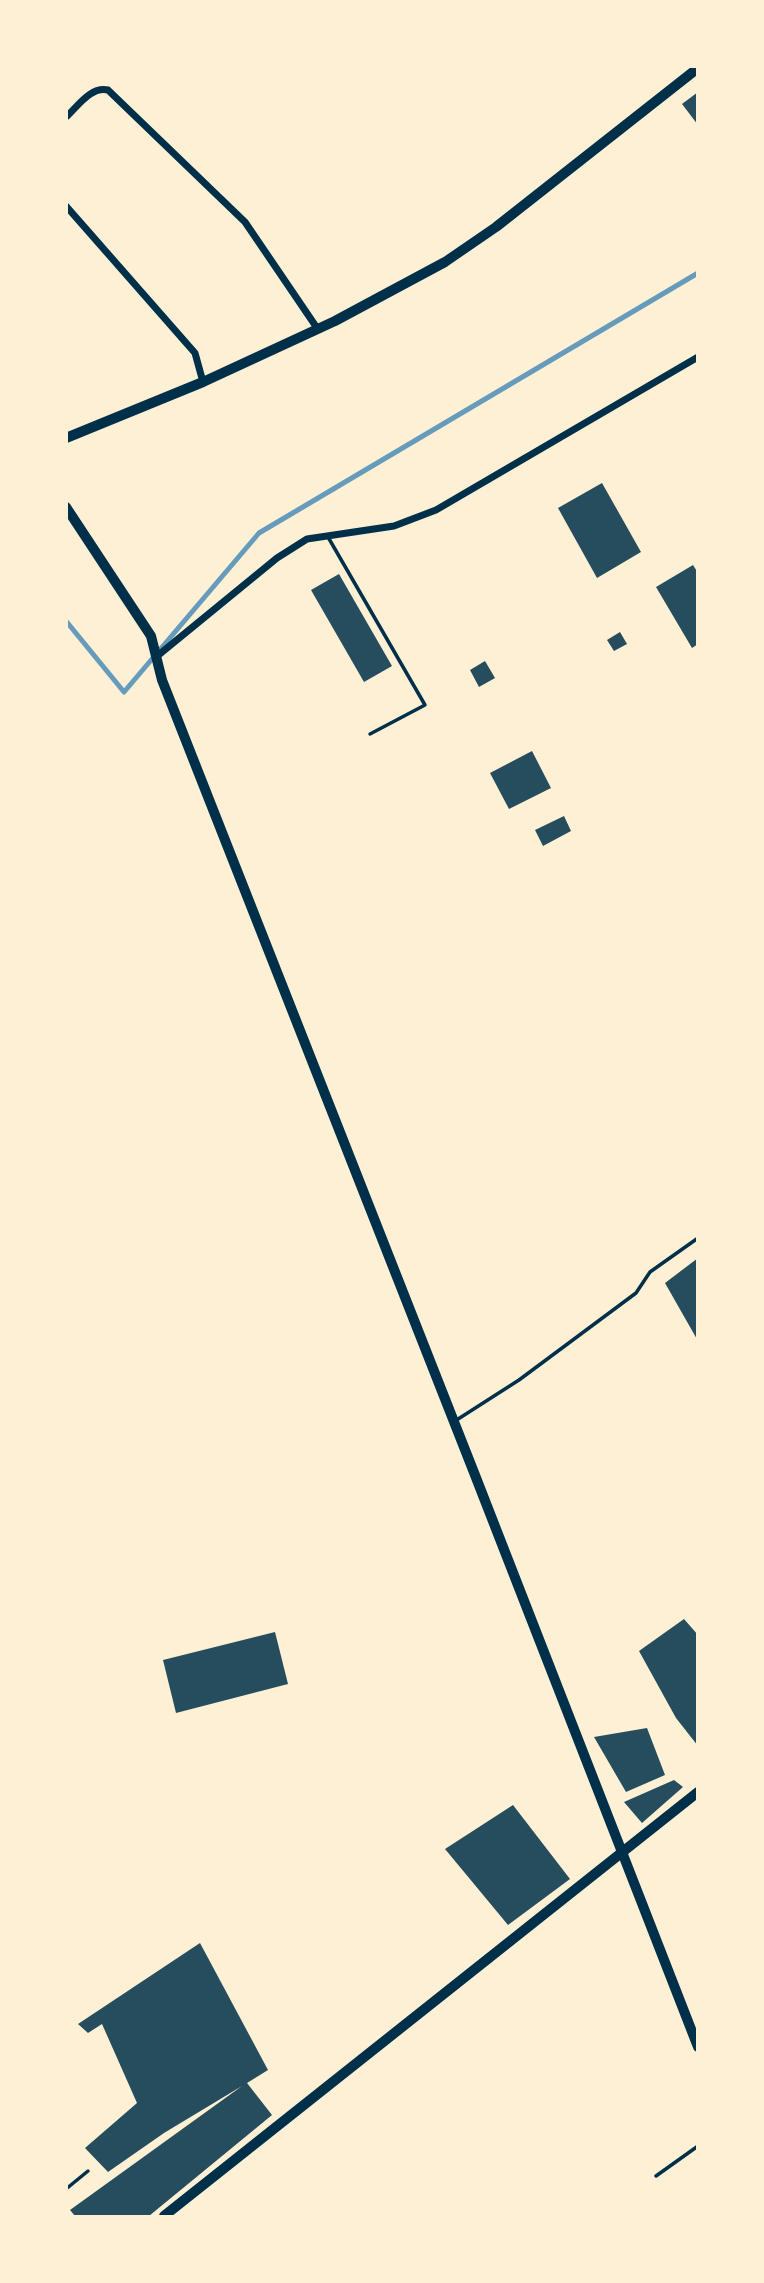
<!DOCTYPE html>
<style>
body{margin:0}
#map{position:relative;width:764px;height:2283px;overflow:hidden;background:#fdf0d5;font-family:Raleway,sans-serif}
canvas{display:block}
.frame{position:absolute;inset:0;border:68px solid #fdf0d5;pointer-events:none}
</style>
<div id="map">
<canvas width="764" height="2283"></canvas>
<div class="frame"></div>
</div>
<script>
const context = document.querySelector('canvas').getContext('2d');
context.lineJoin = 'round';
function stroke(path, color, width, dash) { context.strokeStyle = color; context.lineWidth = width; context.lineCap = dash ? 'butt' : 'round'; context.setLineDash(dash || []); context.stroke(path); }
function paint(path, color) { context.fillStyle = color; context.fill(path, 'evenodd'); }
stroke(new Path2D(`
 M66 621 124 692 259 533 698 273`), '#669bbc', 5);
paint(new Path2D(`
 M698 92V125L682 104Z
 M602 483 641 552 597 578 558 508Z
 M693 565 698 573V644L692 648 656 587Z
 M339 574 392 666 364 682 311 590Z
 M620 632 627 644 614 651 607 640Z
 M485 661 495 678 479 687 470 670Z
 M532 751 551 788 509 809 490 773Z
 M564 816 571 831 543 846 535 830Z
 M698 1258V1341L665 1283Z
 M684 1619 698 1635V1746L676 1718 639 1651Z
 M275 1632 288 1684 176 1713 163 1660Z
 M647 1728 665 1775 626 1792 594 1737Z
 M674 1780 683 1787 642 1823 624 1802Z
 M513 1805 570 1879 508 1925 445 1849Z
 M200 1943 268 2070 247 2083 272 2115 149 2216H75L70 2210 242 2086 164 2133 108 2172 85 2148 137 2103 102 2024 88 2033 78 2024Z`), '#264d5e');
stroke(new Path2D(`
 M328 537 425 705 370 734
 M455 1421 519 1380 636 1293 650 1272 698 1238
 M656 2176 698 2146
 M66 2189 88 2171`), '#003049', 3.5);
stroke(new Path2D(`
 M66 117C78 106 91 86 108 90L245 222 317 328
 M66 206 195 353 203 382
 M156 657 277 558 307 539 394 526 436 510 698 357`), '#003049', 7);
stroke(new Path2D(`
 M66 438 203 382 335 321 445 262 496 227 698 68
 M66 507 151 636 162 680C339 1136 523 1590 698 2047
 M164 2216 698 1792`), '#003049', 10);
</script>
